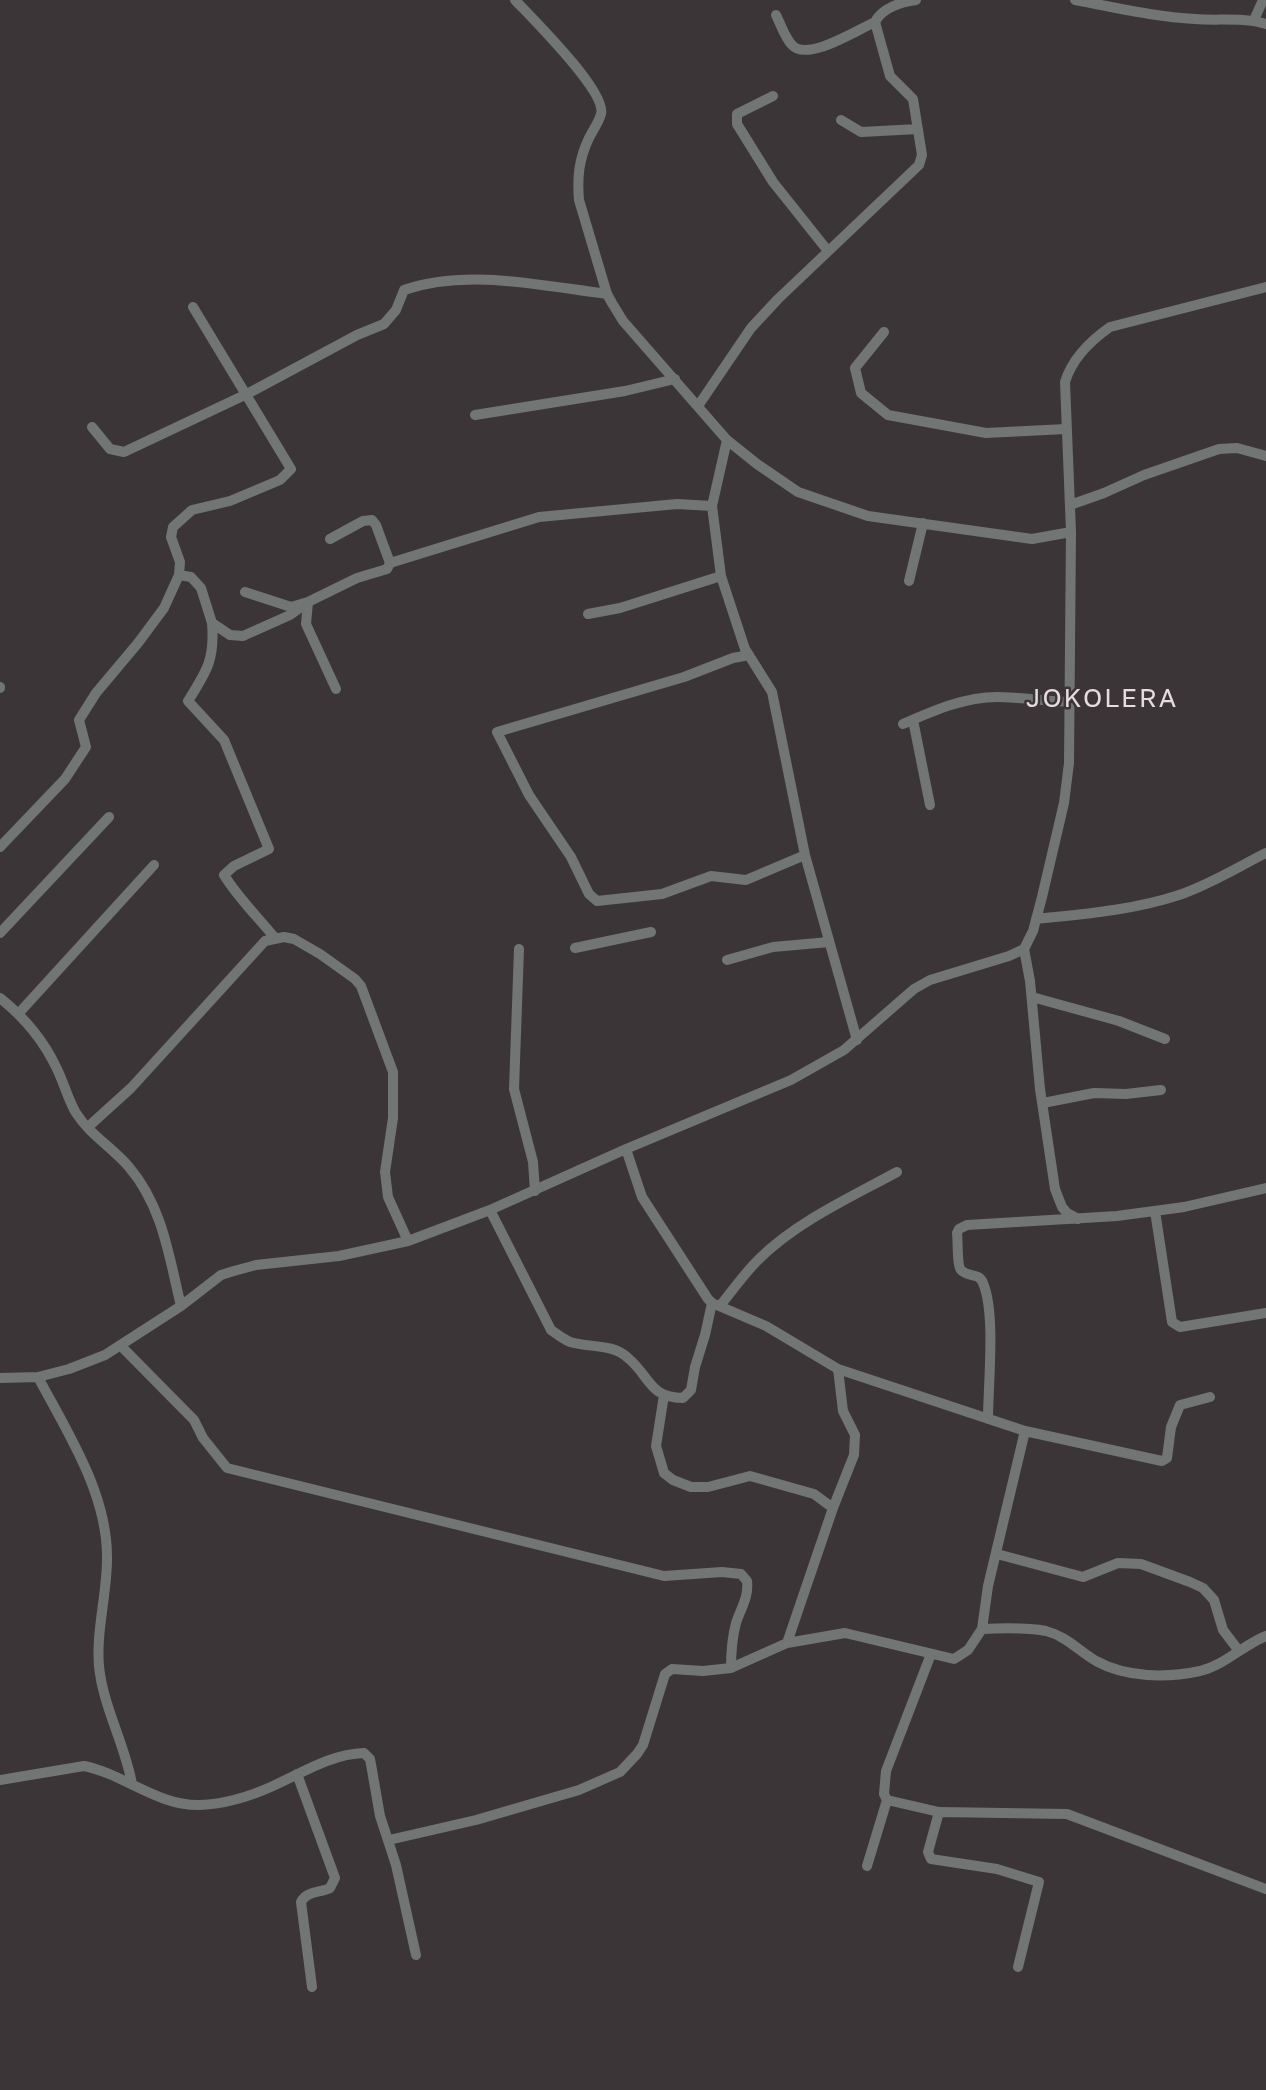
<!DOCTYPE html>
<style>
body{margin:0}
canvas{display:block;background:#3b3538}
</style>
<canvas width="1266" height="2090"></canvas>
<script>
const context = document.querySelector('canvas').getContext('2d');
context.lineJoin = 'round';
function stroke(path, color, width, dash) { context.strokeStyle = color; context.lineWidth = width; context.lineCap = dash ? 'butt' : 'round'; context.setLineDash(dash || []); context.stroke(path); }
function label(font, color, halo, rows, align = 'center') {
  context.font = font + ' "Golos Text",sans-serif'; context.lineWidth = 5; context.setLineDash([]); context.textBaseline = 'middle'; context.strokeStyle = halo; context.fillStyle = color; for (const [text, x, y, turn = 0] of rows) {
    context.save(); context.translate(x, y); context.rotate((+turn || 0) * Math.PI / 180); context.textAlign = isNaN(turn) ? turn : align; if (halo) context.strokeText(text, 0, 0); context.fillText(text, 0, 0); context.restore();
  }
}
stroke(new Path2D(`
 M515 0C532 18 607 92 601 114 599 122 593 130 589 138 579 159 577 177 579 200L607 294 612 303 623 321 727 440 712 506 721 576 745 649 772 692 805 855 857 1040
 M1075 0C1114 7 1154 17 1195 19 1218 21 1243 17 1266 24
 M776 15C781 25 785 38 792 45 807 62 857 30 875 22
 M1254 20 1263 0
 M773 96 737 114V124L773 182 828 251
 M841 120 861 132 918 129
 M884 332 855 368 861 393 888 415 986 433 1066 429
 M698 406 751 328 778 299 919 165 922 155 913 99 890 76 875 22C882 8 901 2 916 0
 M475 415 625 391 675 379
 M92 427 110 449 124 452 247 394 357 335 384 324 396 310 404 290C467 268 543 286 607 294
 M727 440 757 464 798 492 868 516 1032 539 1071 532
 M1070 505 1104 493 1144 475 1219 449 1237 448 1266 456
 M330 539 363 521 372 520 376 525 390 563 539 517 677 504 712 506
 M179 575 191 577 201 588 212 623 230 635 243 636 290 615 308 602 291 607 245 592
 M909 581 923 523
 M588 614 620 608 721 576
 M212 623C215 659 207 671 188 701L224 740 269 849 234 866 224 875C239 899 257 916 275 938
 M749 655 733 658 684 677 497 732 529 795 571 857 589 894 597 901 662 894 711 876 746 880 805 855
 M0 688V687
 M336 689 306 624 308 602 357 578 387 569 390 563
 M913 720 930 805
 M903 724C933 711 964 697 997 697 1021 697 1045 701 1069 702
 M0 847 65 779 86 747 79 720 96 693 138 643 164 608 179 575 180 562 171 537 173 527 192 510 230 501 280 480 291 469 193 307
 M1036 919C1084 914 1134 910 1179 895 1209 885 1238 867 1266 853
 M0 933 109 817
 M575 948 651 932
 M519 949 514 1089 533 1162 535 1191
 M1024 949 1030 981 1040 1089 1055 1189 1062 1207 1067 1213 1078 1219
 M727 960 773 947 829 942
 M1032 997 1119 1021 1165 1039
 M0 998C24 1017 44 1041 57 1069 64 1083 68 1100 76 1113 90 1135 112 1147 129 1167 163 1207 169 1257 181 1306
 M19 1013 154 865
 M1043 1103 1094 1093 1126 1094 1161 1090
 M88 1127 131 1088 265 941 284 937 294 939 320 954 355 979 361 986 393 1072V1118L385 1172 388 1197 408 1241
 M626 1149 642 1197 708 1299 712 1303 766 1326 838 1369 1025 1431 1162 1461 1167 1458 1171 1427 1180 1405 1210 1397
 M490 1210 551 1330C557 1334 563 1339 570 1342 589 1348 612 1343 628 1358 650 1376 649 1398 683 1398L691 1390 695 1367 705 1335 712 1303
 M1155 1211 1172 1322 1180 1327 1266 1313
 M720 1306C732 1291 744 1274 758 1260 796 1222 851 1197 897 1172
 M121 1346 194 1420 203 1438 227 1468 664 1576 722 1572 741 1574 747 1581C749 1597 741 1608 736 1623 732 1638 731 1652 731 1668
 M38 1377C67 1432 108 1494 107 1559 107 1594 96 1631 99 1666 103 1707 125 1744 132 1784
 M0 1378 38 1377 69 1369 105 1355 181 1306 221 1275 234 1271 256 1265 339 1256 408 1241 490 1210 626 1149 791 1080 844 1050 914 989 930 980 1009 956 1024 949 1033 931 1042 897 1064 803 1069 763 1071 532 1065 382C1072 359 1090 341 1110 327L1266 287
 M664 1395 656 1446 664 1473 673 1480 691 1487H708L750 1476 814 1494 833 1508
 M988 1419C988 1385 996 1313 983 1283 979 1272 968 1278 961 1270 957 1266 958 1240 957 1233L959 1229 967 1225 1117 1216 1184 1207 1266 1188
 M997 1554 1083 1577 1118 1563 1141 1564 1190 1582 1203 1588 1214 1600 1223 1630 1239 1651
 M982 1629C1002 1628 1026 1627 1046 1631 1066 1636 1079 1651 1096 1661 1127 1678 1167 1678 1200 1671 1225 1665 1243 1645 1266 1636
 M787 1643 833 1508 854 1455 855 1435 843 1411 838 1369
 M297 1774 335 1878 330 1888C320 1893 306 1891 301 1902L312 1987
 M0 1780 84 1766C124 1774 157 1806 200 1805 224 1804 251 1796 273 1786 302 1773 331 1754 364 1753L370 1759 372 1770 380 1816 396 1865 416 1955
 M887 1800 939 1812 1067 1814 1266 1889
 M939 1812 928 1852 931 1859 997 1869 1039 1882 1018 1967
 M389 1840 476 1820 579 1790 620 1772 637 1754 643 1745 665 1674 672 1669 703 1671 731 1668 787 1643 845 1633 954 1659 968 1650 982 1629 988 1586 1025 1431
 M867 1866 887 1800 884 1794 886 1771 931 1654`), '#717574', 10);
context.letterSpacing = '2px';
label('26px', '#e4dce0', '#3b3538', [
 ["JOKOLERA",1102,699]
]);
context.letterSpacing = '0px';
</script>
